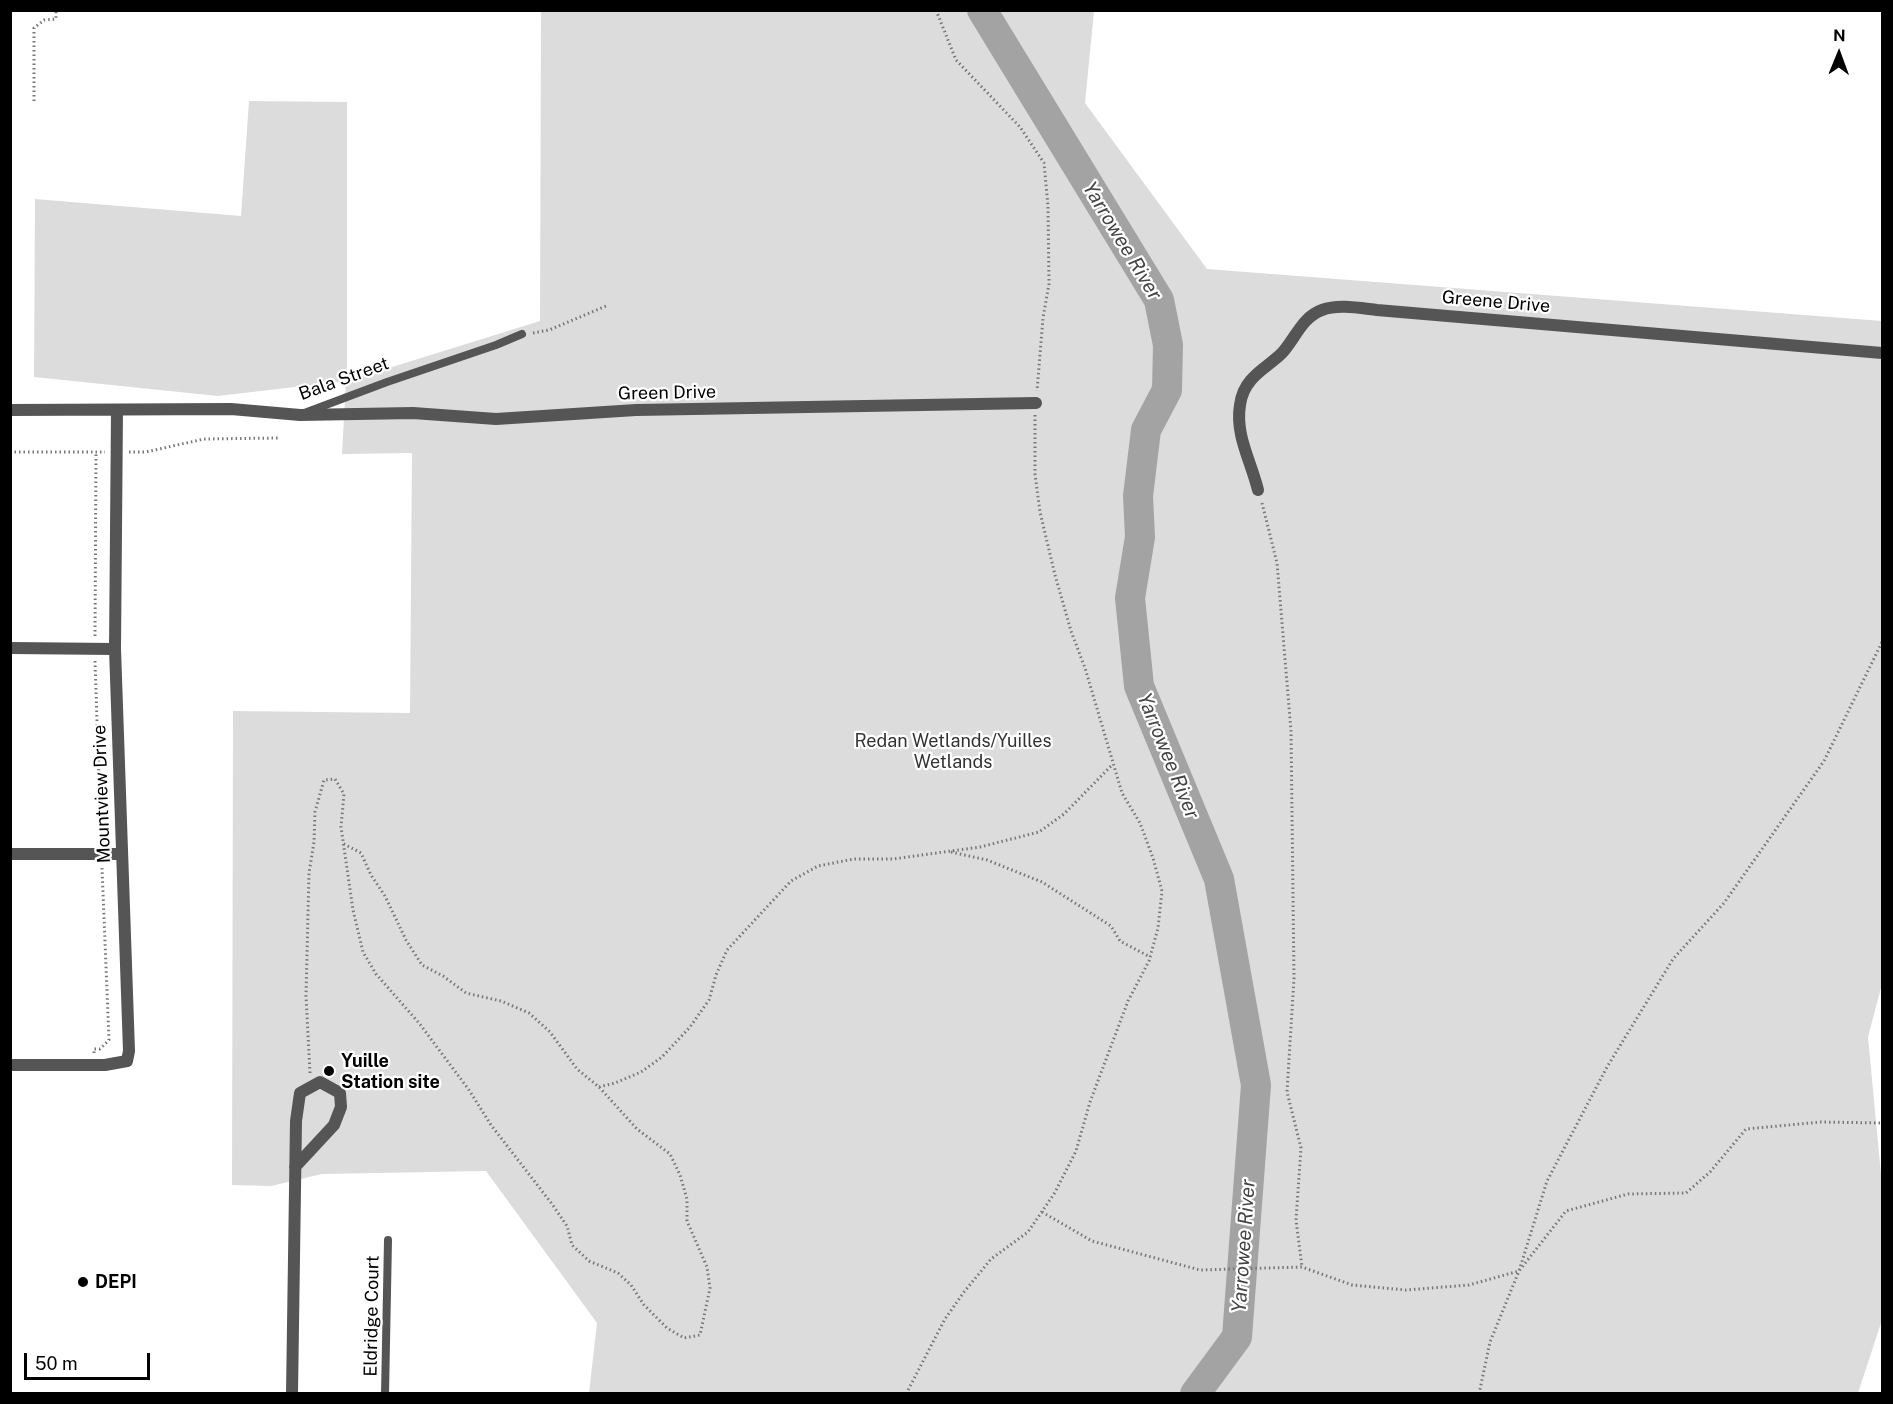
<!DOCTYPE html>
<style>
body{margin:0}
#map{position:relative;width:1893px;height:1404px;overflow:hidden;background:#fff;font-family:"Public Sans",sans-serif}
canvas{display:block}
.frame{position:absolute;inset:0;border:12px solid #000;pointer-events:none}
.north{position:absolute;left:1809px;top:24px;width:60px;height:60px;-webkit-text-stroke:4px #fff;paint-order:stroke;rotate:1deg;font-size:16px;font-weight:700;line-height:24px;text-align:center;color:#000}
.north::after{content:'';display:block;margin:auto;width:21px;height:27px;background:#000;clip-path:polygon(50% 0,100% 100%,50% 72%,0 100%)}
.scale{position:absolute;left:24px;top:1353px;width:126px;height:27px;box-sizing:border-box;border:3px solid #000;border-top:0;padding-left:8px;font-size:18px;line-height:21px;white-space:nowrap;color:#000;-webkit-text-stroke:4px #fff;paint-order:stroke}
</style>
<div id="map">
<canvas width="1893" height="1404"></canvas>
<div class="frame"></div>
<div class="north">N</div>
<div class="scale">50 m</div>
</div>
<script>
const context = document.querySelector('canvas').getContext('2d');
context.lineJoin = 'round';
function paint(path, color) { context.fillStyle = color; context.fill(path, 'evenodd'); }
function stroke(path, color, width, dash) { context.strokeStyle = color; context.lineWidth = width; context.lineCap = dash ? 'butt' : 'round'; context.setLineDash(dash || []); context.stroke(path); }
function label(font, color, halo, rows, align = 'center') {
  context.font = font + ' "Public Sans",sans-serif'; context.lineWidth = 4.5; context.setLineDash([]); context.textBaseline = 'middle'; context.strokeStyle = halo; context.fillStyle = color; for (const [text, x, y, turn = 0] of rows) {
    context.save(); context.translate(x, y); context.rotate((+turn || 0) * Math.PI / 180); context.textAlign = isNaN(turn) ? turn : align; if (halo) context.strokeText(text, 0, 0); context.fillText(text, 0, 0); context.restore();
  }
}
paint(new Path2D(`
 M541 10 1094 11 1085 103 1207 269 1882 321V984L1868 1037 1882 1185V1320L1858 1393H589L597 1323 486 1171 322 1174 271 1186 232 1185 233 711 410 713 412 453 342 454 346 381 218 396 34 377 35 199 241 216 249 101 347 102V381L540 321Z`), '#dcdcdc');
stroke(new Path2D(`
 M982 10 1159 300 1168 345 1167 390 1146 430 1138 496 1140 537 1130 598 1139 686 1219 879 1256 1085 1237 1337 1195 1394`), '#a3a3a3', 30);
stroke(new Path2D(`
 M936 10 956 60 1020 127 1044 163 1048 206 1049 284 1043 318 1037 391
 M34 101V28L44 20 56 19V10
 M533 333 549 330 606 306
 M10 452H105
 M129 452H146L204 439 278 438
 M1262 503 1277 563 1291 731 1294 978 1287 1092 1301 1148 1296 1220 1302 1267
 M95 636 96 452
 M95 661 101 840
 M951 852 987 860 1042 882 1111 926 1120 941 1150 957
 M94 1053V1049H100L109 1040 102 868
 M310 1073 306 996 309 873 314 842 315 812 324 780 335 779 344 794 341 827 353 910 363 952 376 974 419 1023 469 1090 491 1125 552 1204 567 1226 572 1245 589 1261 618 1273 631 1285 644 1305 667 1328 684 1338 700 1335 710 1288 707 1267 687 1221V1199L680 1175 670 1154 637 1129 599 1087 577 1069 550 1032 529 1013 501 1001 466 993 443 976 422 965 406 940 385 896 371 875 361 853 342 843
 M599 1087 615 1083 641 1072 662 1057 690 1027 709 1000 716 975 727 950 791 881 818 866 854 859H893L980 847 1039 832 1064 814 1113 764
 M1042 1212 1092 1241 1200 1270 1302 1267 1352 1285 1406 1290 1469 1285 1519 1271 1566 1211 1628 1194 1686 1193 1710 1172 1746 1129 1821 1122 1882 1123
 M906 1394 945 1319 964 1292 991 1259 1028 1232 1054 1194 1076 1151 1090 1102 1128 1001 1149 961 1158 928 1162 891 1153 858 1140 823 1122 793 1085 668 1071 631 1055 575 1040 512 1035 474V415
 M1479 1394 1490 1342 1519 1271 1547 1181 1607 1067 1673 959 1724 903 1824 761 1882 642`), '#777', 3, [1.5, 3]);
stroke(new Path2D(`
 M307 412 387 382 496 345 522 334
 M385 1394 388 1240`), '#555', 8);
stroke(new Path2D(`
 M10 410 231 409 300 415 413 413 496 419 636 410 1036 403
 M1258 490C1251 461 1235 435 1240 405 1241 397 1245 387 1251 380 1259 370 1272 363 1282 353 1295 339 1302 317 1322 310 1338 304 1359 308 1377 310L1882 353
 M10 648 115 649
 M10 854H122
 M10 1065H105L127 1061 129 1051 115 649 117 410
 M292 1394 296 1121 300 1093 320 1082 340 1093 341 1107 334 1125 295 1167`), '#555', 12);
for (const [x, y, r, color] of [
 [329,1071,6,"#000"],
 [83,1282,6,"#000"]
]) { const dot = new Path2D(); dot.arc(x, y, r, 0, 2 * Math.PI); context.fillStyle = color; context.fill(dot); stroke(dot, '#fff', 2); }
label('18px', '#000', '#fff', [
 ["Greene Drive",1496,302,5],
 ["Bala Street",344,379,-20],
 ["Green Drive",667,393,-1],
 ["Mountview Drive",102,794,-92],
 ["Eldridge Court",372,1316,-89]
]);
label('18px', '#333', '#fff', [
 ["Redan Wetlands/Yuilles",953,741],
 ["Wetlands",953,762]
]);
label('bold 18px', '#000', '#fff', [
 ["Yuille",341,1061],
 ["Station site",341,1082],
 ["DEPI",95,1282]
], 'left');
label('italic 20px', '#444', '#fff', [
 ["Yarrowee River",1122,241,59],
 ["Yarrowee River",1168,756,68],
 ["Yarrowee River",1244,1246,-86]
]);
</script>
